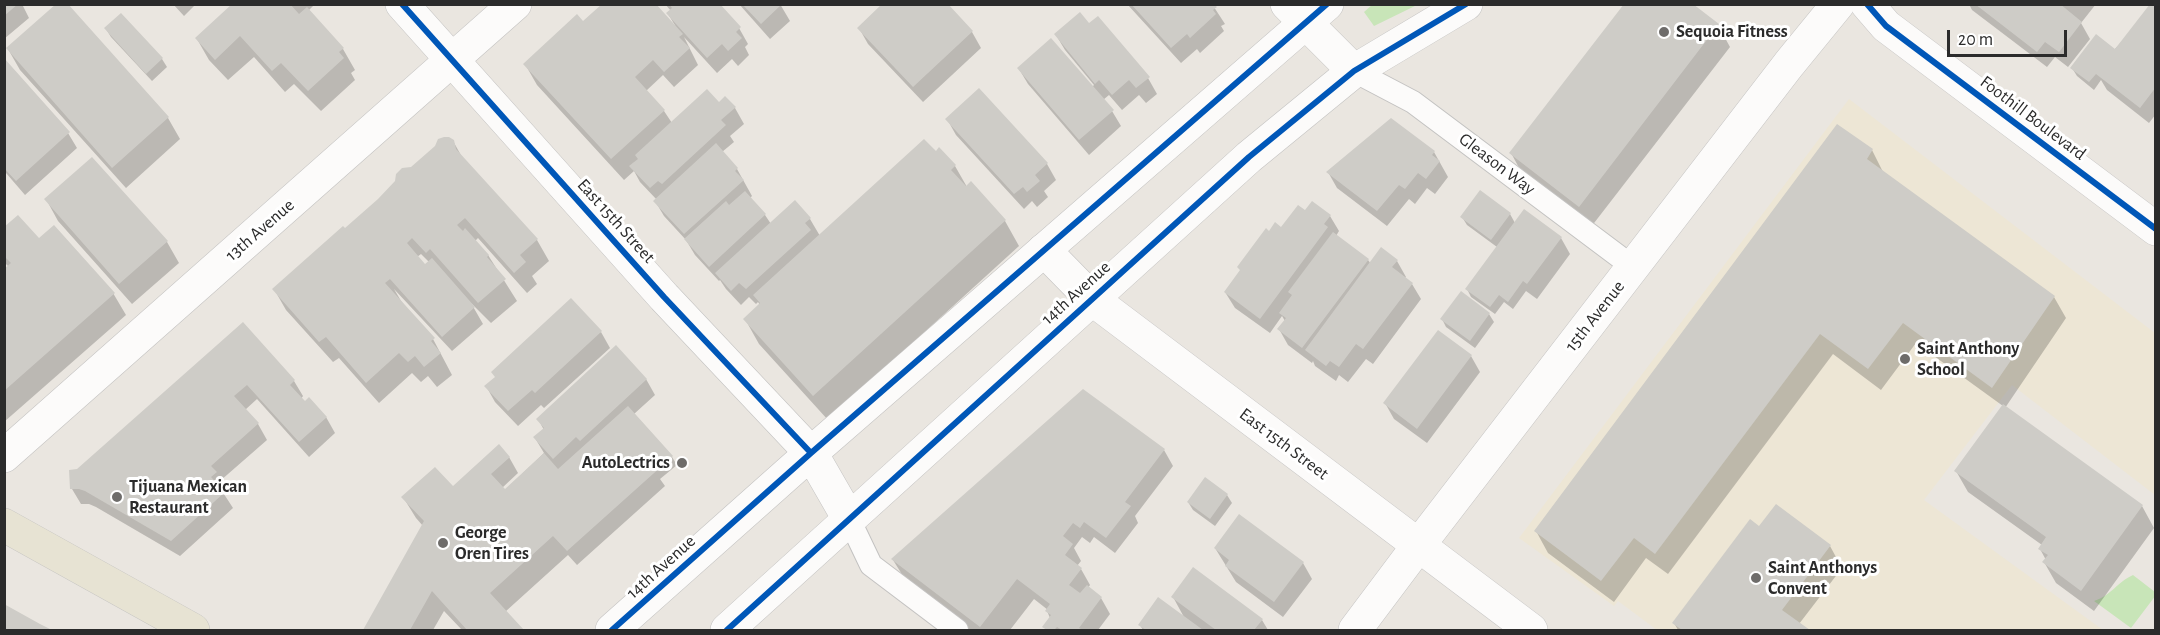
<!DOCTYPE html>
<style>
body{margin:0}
#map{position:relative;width:2160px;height:635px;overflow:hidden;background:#eae6e0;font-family:"Alegreya Sans",sans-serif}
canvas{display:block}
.frame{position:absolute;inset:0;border:6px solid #2b2b2b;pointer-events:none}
.scale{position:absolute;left:1947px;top:30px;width:120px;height:27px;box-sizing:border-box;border:3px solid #2b2b2b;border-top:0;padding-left:8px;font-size:18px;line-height:21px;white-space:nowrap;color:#2b2b2b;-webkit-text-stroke:4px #fff;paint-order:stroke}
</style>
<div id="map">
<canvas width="2160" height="635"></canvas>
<div class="frame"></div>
<div class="scale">20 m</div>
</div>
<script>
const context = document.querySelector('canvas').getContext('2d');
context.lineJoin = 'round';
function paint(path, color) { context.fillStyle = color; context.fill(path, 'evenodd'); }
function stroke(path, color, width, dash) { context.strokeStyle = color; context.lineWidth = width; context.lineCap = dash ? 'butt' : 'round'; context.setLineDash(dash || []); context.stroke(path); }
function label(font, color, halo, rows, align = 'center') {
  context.font = font + ' "Alegreya Sans",sans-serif'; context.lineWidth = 6; context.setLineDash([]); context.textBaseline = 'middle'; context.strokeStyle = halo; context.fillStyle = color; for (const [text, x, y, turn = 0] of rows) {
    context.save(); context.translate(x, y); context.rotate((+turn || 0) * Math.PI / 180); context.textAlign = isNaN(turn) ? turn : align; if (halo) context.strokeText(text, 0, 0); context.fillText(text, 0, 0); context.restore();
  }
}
paint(new Path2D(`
 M1849 99 2155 333V495L2012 385 1924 500 2103 630H1657L1618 601 1614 606 1519 538Z`), '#ede6d5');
paint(new Path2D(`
 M1373 4H1417V5L1374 26 1364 12Z
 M2133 575 2155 592 2156 595 2131 628 2094 601C2112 595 2117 582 2133 575Z`), '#c8e5b8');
paint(new Path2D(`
 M4 4H22L29 18 4 39Z
 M66 4 168 118 180 139 126 188 20 70 8 49Z
 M173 4H196L184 16Z
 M231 4H315L308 11 343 49 355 70 351 73 355 80 321 111 294 84 285 92 254 57 228 80 209 60 197 39 232 7Z
 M665 4H718L739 28 748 44 745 47 749 55 738 66 732 59 717 73 684 37 698 65 674 87 663 75 646 91 664 111 672 123 719 104 735 108 744 124 730 136 734 142 722 152 737 169 752 196 750 198 765 215 771 224 810 219 820 236 936 153 955 166 967 187 1005 221 1019 246 828 420 759 344 745 319 760 305 758 302 756 304 749 297 741 305 726 289 720 280 719 281 695 255 686 240 664 216 655 201 657 200 640 182 634 171 624 180 537 85 525 64 588 28 676 27 668 14 671 11Z
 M739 4H780L790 21 770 39Z
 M946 4 972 32 981 48 923 102 868 44 859 28Z
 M1127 4H1212L1225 24 1221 26 1224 31 1200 53 1197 49 1181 63Z
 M1969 4H2096L2081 23 2090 39 2068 67 2055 57 2047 67 1972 10Z
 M2156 4V114L2149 123 2107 90 2101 80 2094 90 2077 76 2072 68 2114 50Z
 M121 15 162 59 167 67 152 81 111 37 106 29Z
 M1718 25 1730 47 1591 227 1523 175 1511 153Z
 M1056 35 1148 78 1157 94 1146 103 1139 95 1122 110 1109 95 1103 100 1112 111 1121 126 1089 155 1028 84 1019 69 1092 87 1094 85 1065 50Z
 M4 61 68 133 77 148 25 195 6 173 4 175Z
 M947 119 1047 164 1056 180 1044 191 1048 197 1037 207 1032 201 1024 209 956 135Z
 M453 141 462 157 537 240 549 261 532 276 537 284 527 293 478 238 475 241 488 255 517 301 491 323 471 303 483 324 452 351 394 289 401 301 433 339 452 375 437 387 428 376 421 382 412 373 379 403 339 358 333 362 286 310 274 289 349 235 411 169ZM421 254 429 262 425 266 417 257Z
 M1872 150 1883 172 2054 297 2066 318 2005 408 2142 506 2154 528 2094 611 2056 583 2044 562 2046 560 2040 549 2042 545 1968 492 1956 471 2003 406 1916 343 1881 390 1833 354 1668 574 1646 558 1614 602 1548 553 1536 531Z
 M1434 152 1448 177 1435 194 1427 188 1415 204 1409 199 1387 226 1337 188 1328 172Z
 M92 159 167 242 179 263 132 304 58 221 46 199Z
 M1481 192 1510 214 1515 223 1524 211 1561 238 1570 254 1537 299 1526 291 1513 309 1504 302 1495 314 1471 297 1467 289 1497 247 1467 225 1462 217Z
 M1305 212 1330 216 1339 231 1336 236 1368 260 1371 264 1397 261 1406 277 1405 278 1412 284 1421 299 1373 364 1366 359 1348 382 1339 375 1336 381 1315 366 1313 361 1312 363 1288 345 1279 329 1285 321 1282 316 1270 333 1235 308 1225 292 1269 233 1282 229Z
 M4 229 39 240 113 293 126 315 4 422V271L9 267 4 262Z
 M1489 314 1494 322 1475 348 1446 327 1442 319Z
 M243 324 294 381 303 396 301 399 326 417 335 433 309 457 257 399 245 410 258 424 267 440 220 481 224 488 222 491 233 508 180 556 96 507 89 504H81L72 489 78 471Z
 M601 332 610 348 544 408 541 405 518 426 495 402 486 386Z
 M1471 356 1480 372 1427 443 1394 419 1385 403Z
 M646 379 655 395 634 414 672 457 677 465 660 479 665 486 577 565 568 555 505 612 521 630H462L444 611 433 630H365L423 526 416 518 403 497 453 488 509 457 518 473 502 488 504 491 544 453 535 438 544 430 538 419Z
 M1164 450 1173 466 1135 516 1138 523 1115 553 1094 537 1090 543 1082 537 1074 548 1081 561 1077 566 1081 569 1090 585 1088 588 1101 598 1110 614 1098 630H1046L1044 627 1050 618 1047 611 1048 610 1034 599 1010 630H968L908 584 893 560Z
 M1227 495 1232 503 1215 526 1193 510 1188 502Z
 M1830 546 1842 568 1799 624 1807 630H1678L1674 623Z
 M1215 548 1303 563 1312 579 1283 617 1236 582Z
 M1173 597 1262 620 1268 630H1143L1140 625 1185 619Z
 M4 606 40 625 49 630H4Z`), '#0003');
paint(new Path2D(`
 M4 4H18L4 16Z
 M56 4H68L169 117 112 168 6 48Z
 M232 4H290L299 14 307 7 344 48 339 52 344 58 308 91 281 63 272 71 240 36 215 60 195 38Z
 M602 4H656L683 34 679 37 690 48 664 72 653 60 635 77 665 110 611 159 523 64 577 14 583 21Z
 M669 4H720L741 27 736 32 742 38 728 51 722 44 707 58 666 13 672 8Z
 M742 4H782L761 24Z
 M882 4H948L973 31 913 87 857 28Z
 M1131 4H1214L1217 7 1213 10 1216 14 1190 38 1187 34 1171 48Z
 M1624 4H1693L1719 24 1579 207 1509 153Z
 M1975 4H2060L2082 22 2059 52 2045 42 2037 52Z
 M2150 4H2156V87L2140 108 2096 74 2089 82 2070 68 2096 34 2115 49Z
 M1080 12 1089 23 1098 16 1150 77 1136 88 1129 80 1112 95 1099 80 1095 84 1054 34Z
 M121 13 163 58 146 74 104 28Z
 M1051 38 1114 110 1079 140 1017 68Z
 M4 58 70 132 16 181 4 168Z
 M979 88 1048 163 1035 175 1040 181 1027 192 1023 187 1014 194 945 119Z
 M707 89 719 102 725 96 736 107 721 120 726 125 662 184 658 181 650 188 629 166 638 159 635 155Z
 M1391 118 1435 151 1432 155 1440 161 1426 179 1418 173 1405 189 1399 185 1377 211 1326 172Z
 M1837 124 1873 149 1867 159 2055 296 1992 388 1903 323 1868 369 1820 334 1655 554 1634 538 1601 581 1534 531Z
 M444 137H449L454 140 456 149 538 239 520 255 526 262 514 273 465 218 457 225 463 231 465 228 489 255 487 257 506 279 478 303 430 249 426 253 412 238 407 243 425 264 432 258 475 307 442 337 390 279 385 283 435 338 431 341 441 353 424 367 415 356 408 362 399 353 366 383 326 337 319 342 272 289 343 226 345 228 378 199 395 181 396 174 402 168 411 167 435 146 438 139Z
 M924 139 936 151 939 147 956 165 951 170 966 186 971 181 1006 220 813 396 743 319 760 303 753 295Z
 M716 143 738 168 735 171 744 180 684 234 653 201Z
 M92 157 168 241 119 284 44 199Z
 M1480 190 1511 213 1491 240 1460 217Z
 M745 191 766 214 709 267 684 239 726 201 729 205Z
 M795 200 811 218 805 223 811 230 746 289 739 283 731 291 715 273Z
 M1312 201 1331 215 1324 224 1328 227 1260 319 1224 292 1240 270 1237 267 1266 228 1269 231 1275 222 1281 227 1298 205 1305 210Z
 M1524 209 1562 237 1527 284 1523 281 1508 302 1499 295 1490 307 1465 289Z
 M18 215 39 238 54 225 115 293 4 391V269L11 263 4 256V227Z
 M1333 232 1369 259 1302 348 1277 329 1286 318 1279 313 1292 295 1288 292Z
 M1381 247 1398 260 1392 267 1413 283 1363 349 1356 344 1339 367 1330 361 1326 366 1305 350Z
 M1461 291 1490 313 1470 341 1440 319Z
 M571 298 602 331 535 393 532 390 508 411 484 386 495 377 491 372Z
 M243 322 295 380 290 385 305 401 309 397 327 417 299 442 247 385 234 396 259 423 211 466 217 472 211 477 225 492 171 541 85 491 79 489H70L69 470 77 469Z
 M1438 330 1472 355 1417 429 1383 403Z
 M616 345 647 379 580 441 576 437 553 459 533 437 544 428 536 419Z
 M1083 389 1165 449 1125 502 1131 506 1106 538 1084 522 1080 528 1073 523 1063 536 1073 544 1065 555 1082 568 1069 585 1080 593 1087 585 1102 597 1079 628 1083 630H1062L1057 627 1054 630H1047L1042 627 1051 615 1045 611 1050 604 1017 579 980 627 891 559Z
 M2003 404 2143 505 2081 591 2042 562 2048 555 2038 549 2046 537 1954 471Z
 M628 406 673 456 567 551 553 536 490 593 524 630H467L432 591 410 630H363L424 521 401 497 435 467 453 486 499 444 510 457 491 474 505 489 544 453 558 469Z
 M1205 477 1228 494 1210 519 1187 502Z
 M1776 504 1831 545 1782 610 1810 630H1682L1672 623 1750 519 1759 526Z
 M1239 514 1304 562 1274 602 1225 566 1229 560 1214 548Z
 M1193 567 1263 619 1254 630H1216L1171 597Z
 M1158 597 1203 630H1146L1138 625Z
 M4 604 40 624 52 630H4Z`), '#ceccc7');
const service = new Path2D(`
 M1354 71 1413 102 1633 267
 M849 519 871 565 957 630`);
const minor = new Path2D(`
 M1287 4 1354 71
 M1044 250 1092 299 1531 630
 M4 456 515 4
 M1355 630 1418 546 1789 64 1838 4`);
const secondary = new Path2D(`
 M402 4 664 297 811 453 849 519
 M1867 4 1886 26 2156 229
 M612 630 811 453 1327 4
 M727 630 1249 157 1354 71 1466 4`);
const primary = new Path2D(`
 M4 525 193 630`);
stroke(service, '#c3c2c1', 24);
stroke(minor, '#c3c2c1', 34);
stroke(secondary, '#c3c2c1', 34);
stroke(primary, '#c5c4c1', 34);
stroke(service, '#fcfbfa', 22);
stroke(minor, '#fcfbfa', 33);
stroke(secondary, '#fcfbfa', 33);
stroke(primary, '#e7e3d3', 33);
stroke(new Path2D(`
 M402 4 664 297 811 453
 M1867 4 1886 26 2156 229
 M612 630 811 453 1327 4
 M727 630 1249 157 1354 71 1466 4`), '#0057b8', 6);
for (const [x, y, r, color] of [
 [1664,32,6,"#6e6c6a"],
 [1905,359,6,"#6e6c6a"],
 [682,463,6,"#6e6c6a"],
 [117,497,6,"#6e6c6a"],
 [443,543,6,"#6e6c6a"],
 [1756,578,6,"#6e6c6a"]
]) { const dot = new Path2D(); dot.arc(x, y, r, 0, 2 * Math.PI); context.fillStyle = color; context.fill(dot); stroke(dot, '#fff', 2); }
label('bold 18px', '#2b2b2b', '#fff', [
 ["Sequoia Fitness",1676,32],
 ["Saint Anthony",1917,349],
 ["School",1917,370],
 ["AutoLectrics",670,463,"right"],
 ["Tijuana Mexican",129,487],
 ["Restaurant",129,508],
 ["George",455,533],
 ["Oren Tires",455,554],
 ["Saint Anthonys",1768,568],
 ["Convent",1768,589]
], 'left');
label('18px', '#2b2b2b', '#fff', [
 ["Foothill Boulevard",2033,118,37],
 ["Gleason Way",1497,164,37],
 ["East 15th Street",616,221,48],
 ["13th Avenue",260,230,-41],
 ["14th Avenue",1076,293,-42],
 ["15th Avenue",1595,316,-52],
 ["East 15th Street",1284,444,37],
 ["14th Avenue",661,567,-42]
]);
</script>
